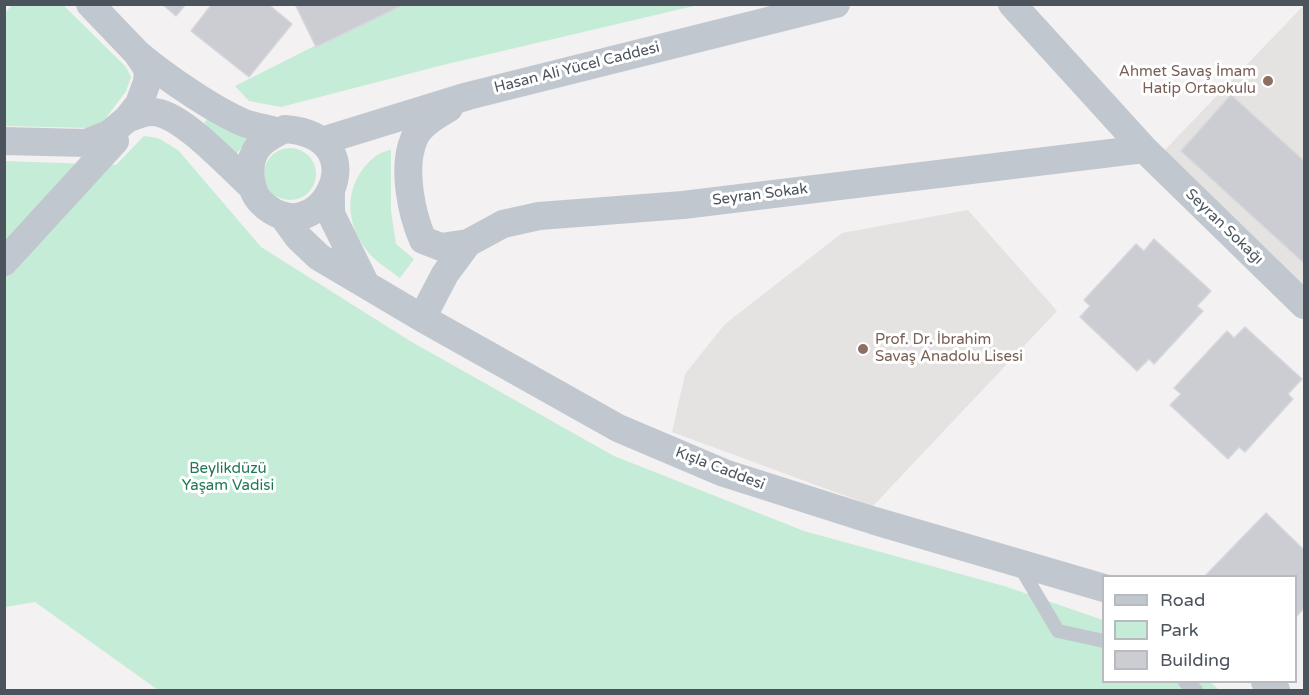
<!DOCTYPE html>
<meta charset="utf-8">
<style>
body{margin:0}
#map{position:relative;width:1309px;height:695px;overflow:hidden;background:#f3f1f1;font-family:"Varela Round",sans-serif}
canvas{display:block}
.frame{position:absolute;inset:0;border:6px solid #4b535d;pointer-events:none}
.legend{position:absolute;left:1102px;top:575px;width:195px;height:108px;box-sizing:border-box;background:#fff;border:2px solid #b7babe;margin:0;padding:8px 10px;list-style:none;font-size:18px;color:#4b535d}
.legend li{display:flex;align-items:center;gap:12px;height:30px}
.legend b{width:30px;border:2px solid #b7babe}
</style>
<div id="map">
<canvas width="1309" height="695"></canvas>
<div class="frame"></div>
<ul class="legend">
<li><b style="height:8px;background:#c1c7ce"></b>Road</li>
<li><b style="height:16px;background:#c5ecd7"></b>Park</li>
<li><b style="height:16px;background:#cccdd3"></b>Building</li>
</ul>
</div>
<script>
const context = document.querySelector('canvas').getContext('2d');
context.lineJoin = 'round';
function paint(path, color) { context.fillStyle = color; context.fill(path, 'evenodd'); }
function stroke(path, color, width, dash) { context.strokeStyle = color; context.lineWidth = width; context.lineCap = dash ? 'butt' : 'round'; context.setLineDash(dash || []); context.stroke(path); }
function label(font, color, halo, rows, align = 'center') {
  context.font = font + ' "Varela Round",sans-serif'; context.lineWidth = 6; context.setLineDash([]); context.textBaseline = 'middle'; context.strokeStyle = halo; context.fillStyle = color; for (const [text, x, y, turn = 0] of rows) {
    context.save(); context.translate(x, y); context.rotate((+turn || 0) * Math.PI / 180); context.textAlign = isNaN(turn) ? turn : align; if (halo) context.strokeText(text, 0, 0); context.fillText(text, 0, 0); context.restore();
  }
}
paint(new Path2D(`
 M1304 5V286L1159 156Z
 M968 210 1057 311 873 506 672 432 685 374 725 324 842 233Z`), '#e4e3e2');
paint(new Path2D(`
 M12 5H63L126 67 131 77 126 91 100 126 90 128 5 126 4 14Z
 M396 5H698L443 65 281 107 249 101 235 86Z
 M208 118 252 135 232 159 204 123Z
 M144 136 158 138 178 150 261 247 410 341 614 456 804 531 1004 586 1103 620 1104 682H1210L1219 690H158L35 602 5 607V161L116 165Z
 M264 174a26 26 0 1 1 52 0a26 26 0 1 1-52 0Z
 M391 150V211L396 244 414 259 400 278C388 269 374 261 365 248 345 221 345 187 368 163 376 155 380 152 391 150Z`), '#c5ecd7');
const building = new Path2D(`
 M162 4H186L176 16Z
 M212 4H268L292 24 249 77 191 31Z
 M295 4H405L316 47Z
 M1231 95 1304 161V263L1181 151Z
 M1154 239 1211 291 1197 306 1203 311 1154 364 1149 359 1137 371 1080 317 1090 306 1084 300 1136 244 1144 251Z
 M1245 327 1302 379 1288 394 1293 399 1245 452 1239 447 1228 459 1170 405 1181 394 1174 388 1227 331 1234 338Z
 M1266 513 1304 550V608L1296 617V576H1205Z`);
paint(building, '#cccdd3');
stroke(building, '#d6d7dc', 1.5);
stroke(new Path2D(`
 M1019 565 1058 631 1104 641
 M1185 682 1196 690`), '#c1c7ce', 14);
stroke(new Path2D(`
 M1012 4 1144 149 1304 305
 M138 54C164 76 216 112 247 124 258 127 269 129 279 132
 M449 108C436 116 419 125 414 139 402 167 411 213 423 240L441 247 468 243
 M127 119C136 116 144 111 154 112 182 114 230 167 251 186
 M285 129C384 137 316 259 261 202 248 189 247 161 258 147 265 138 275 134 285 129Z
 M4 141 86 143 109 134 127 119 139 104 147 82 148 72 145 65 136 52 90 4
 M322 141 468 96 836 4
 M331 193V214L365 283
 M282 215 298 237 319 257 422 318 618 428 724 473 875 521 1104 588
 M4 262 115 141
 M422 318 445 274 468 243 503 224 539 216 683 205 1144 149
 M1265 682 1276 690`), '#c1c7ce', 28);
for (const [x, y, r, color] of [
 [1268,81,6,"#8d6e63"],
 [863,349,6,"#8d6e63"]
]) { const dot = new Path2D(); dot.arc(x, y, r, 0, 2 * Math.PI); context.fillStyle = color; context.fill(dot); stroke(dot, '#fff', 2); }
label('15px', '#4b535d', '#fff', [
 ["Hasan Ali Yücel Caddesi",577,68,-14],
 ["Seyran Sokak",760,195,-7],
 ["Seyran Sokağı",1224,227,44],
 ["Kışla Caddesi",720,469,21]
]);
label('15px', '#785e54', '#fff', [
 ["Ahmet Savaş İmam",1256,72],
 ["Hatip Ortaokulu",1256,89],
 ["Prof. Dr. İbrahim",875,340,"left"],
 ["Savaş Anadolu Lisesi",875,357,"left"]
], 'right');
label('15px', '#217854', '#fff', [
 ["Beylikdüzü",228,469],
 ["Yaşam Vadisi",228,486]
]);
</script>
